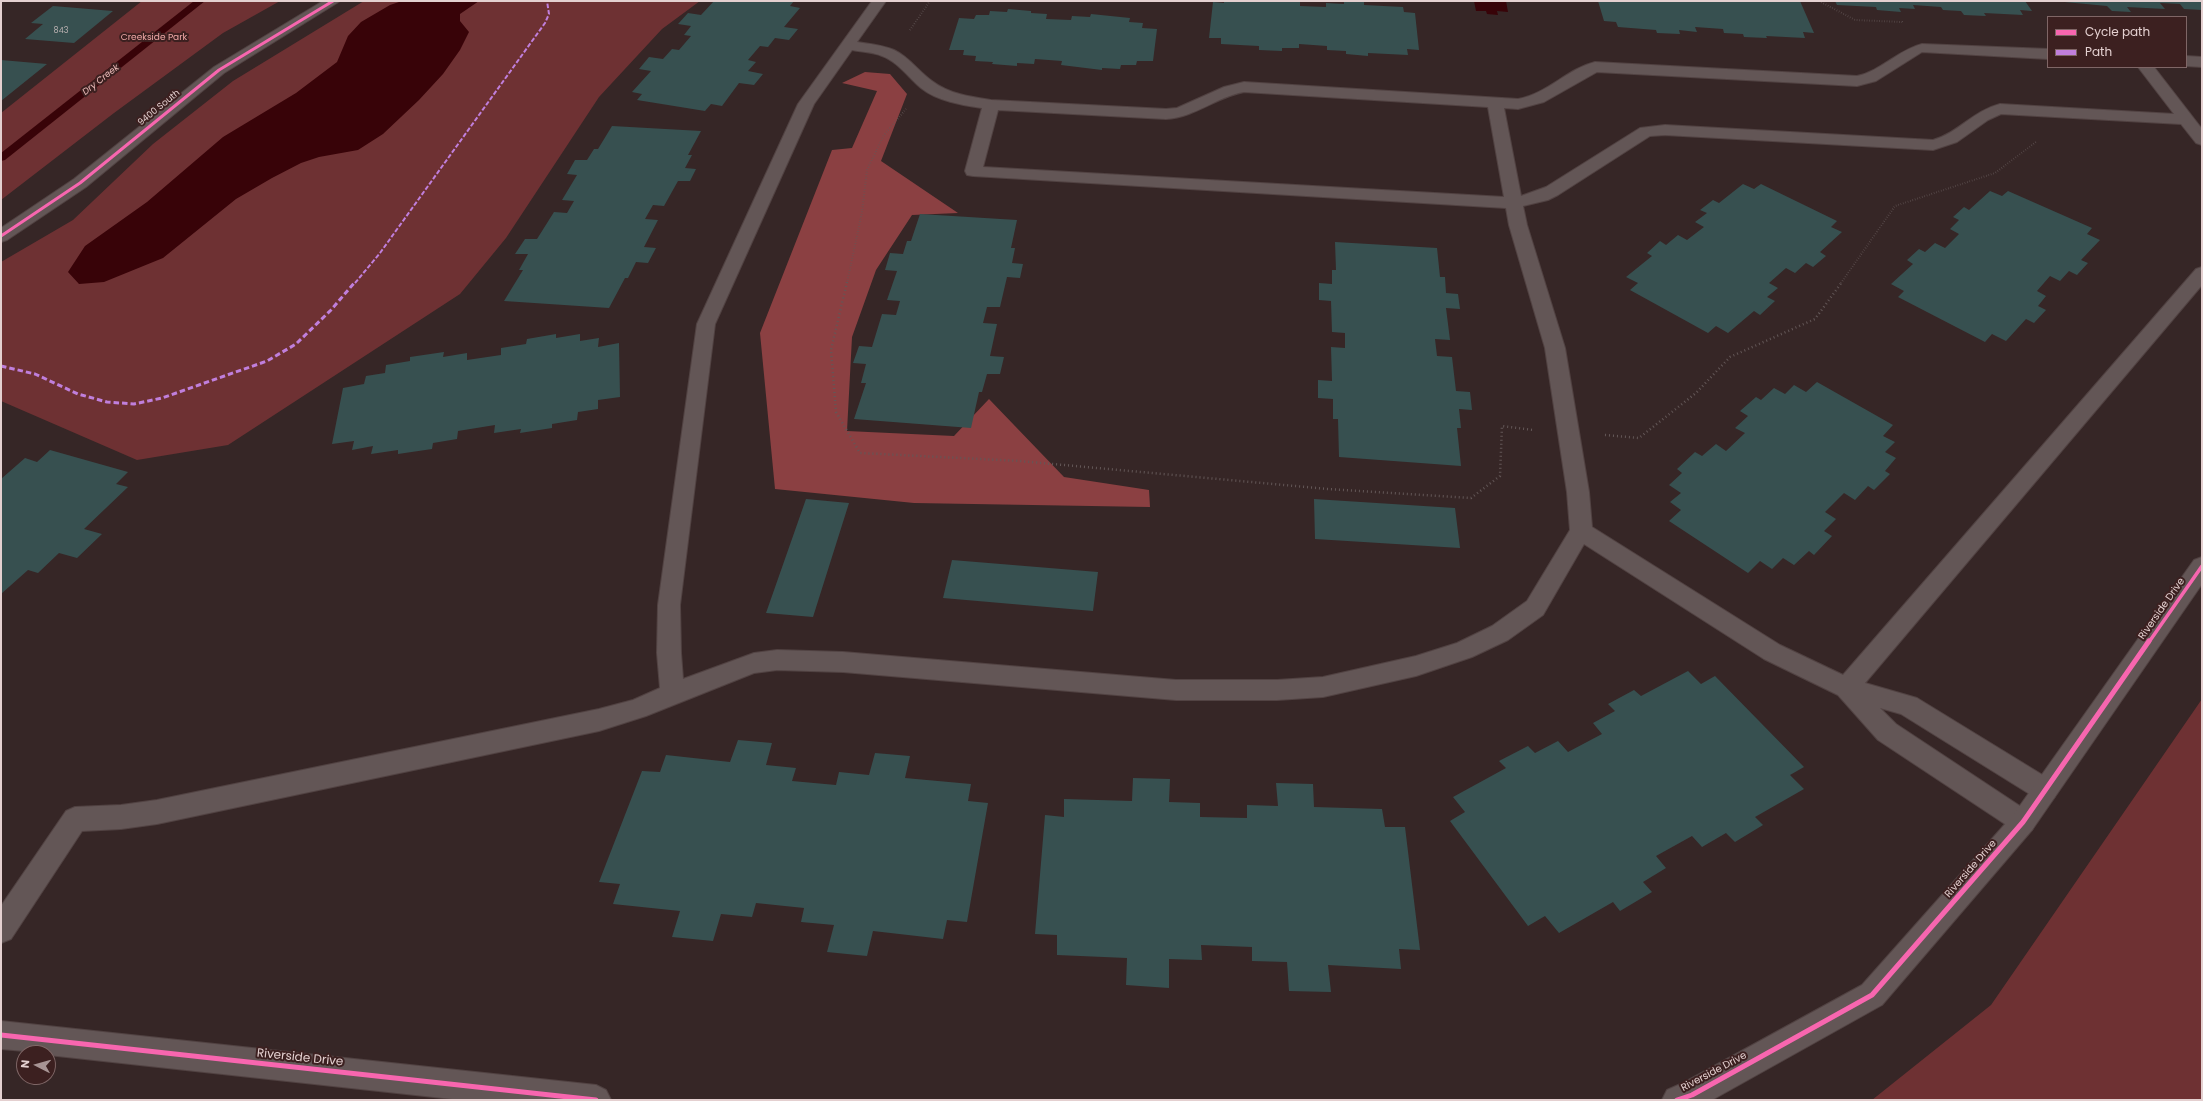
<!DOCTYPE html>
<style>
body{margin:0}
#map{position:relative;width:2203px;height:1101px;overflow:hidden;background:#362626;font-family:Poppins,sans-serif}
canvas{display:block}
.frame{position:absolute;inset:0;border:2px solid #e4d0d0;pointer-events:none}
.legend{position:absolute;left:2047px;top:16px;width:140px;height:52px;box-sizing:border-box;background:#3c2020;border:1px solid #7f6666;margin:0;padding:5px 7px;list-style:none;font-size:12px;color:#e4d0d0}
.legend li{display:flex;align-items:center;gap:8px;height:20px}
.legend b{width:20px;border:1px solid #7f6666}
.north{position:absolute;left:16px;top:1045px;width:40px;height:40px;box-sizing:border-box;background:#3c2020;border:1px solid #7f6666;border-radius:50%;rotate:276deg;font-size:11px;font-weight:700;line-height:16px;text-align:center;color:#e4d0d0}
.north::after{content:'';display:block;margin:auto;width:14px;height:18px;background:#a79494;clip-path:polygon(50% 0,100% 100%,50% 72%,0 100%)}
</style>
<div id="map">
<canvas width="2203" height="1101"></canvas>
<div class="frame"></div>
<ul class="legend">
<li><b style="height:5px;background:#f766af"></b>Cycle path</li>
<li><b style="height:5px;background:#c07fdc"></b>Path</li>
</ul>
<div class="north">N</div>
</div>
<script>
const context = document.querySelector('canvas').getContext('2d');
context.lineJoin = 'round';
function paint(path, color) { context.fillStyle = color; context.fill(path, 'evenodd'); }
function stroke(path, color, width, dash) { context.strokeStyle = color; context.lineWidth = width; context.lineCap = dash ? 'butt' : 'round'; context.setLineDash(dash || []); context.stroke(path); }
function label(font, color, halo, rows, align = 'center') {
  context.font = font + ' Poppins,sans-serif'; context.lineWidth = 4; context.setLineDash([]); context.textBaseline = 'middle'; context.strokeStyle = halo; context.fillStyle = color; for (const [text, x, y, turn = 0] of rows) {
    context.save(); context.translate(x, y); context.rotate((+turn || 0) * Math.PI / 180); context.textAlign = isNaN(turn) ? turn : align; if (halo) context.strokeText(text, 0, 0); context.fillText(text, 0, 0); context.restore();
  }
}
paint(new Path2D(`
 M142 1H280L223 33 114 113 1 200V113Z
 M364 1H700L662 29 599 97 506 238 460 294 228 445 137 460 1 401V262L73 220 153 144 233 81Z
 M2202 699V1100H1872L1991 1005Z`), '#6e3133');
paint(new Path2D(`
 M865 72 890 74 907 94 881 161 958 213 912 215 876 270 852 337 847 431 954 436 989 399 1064 477 1149 490 1150 507 914 503 775 489 760 333 832 150 852 148 877 91 842 83Z`), '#8b4042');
paint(new Path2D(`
 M402 1H479L460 14V21L469 32 460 50 443 74 419 100 383 134 358 150 319 157 301 163 272 178 236 199 163 258 104 282 79 284 68 272 85 246 147 202 223 137 296 93 337 62 348 36 361 22 390 5Z
 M1474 1H1506L1508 12 1497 11 1498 15 1487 14 1486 11H1476Z`), '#380308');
paint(new Path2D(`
 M194 1H205L5 160 1 161V153Z`), '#380308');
paint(new Path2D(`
 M714 1H794L790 6 800 8 784 27 798 29 789 40 775 38 768 47 760 46 748 60 756 62 748 71 763 74 754 85 739 83 722 106 711 104 705 111 637 100 642 94 632 92 651 71 639 69 649 57 663 59 672 49 679 50 691 36 684 35 691 26 678 24 688 13 701 15Z
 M1224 1H1300V6L1326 7V3L1344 4V1H1347L1364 2V5L1403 7 1404 12 1415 13 1419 50 1407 49 1408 55 1368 53V56L1346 54V51L1327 50V46L1299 44V48H1282V51L1259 50V46L1221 44V38H1209L1213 2 1224 3Z
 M1598 1H1800L1814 33 1803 32 1805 38 1766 36 1767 38 1744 37 1743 34 1724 33 1723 29 1695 27 1697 32 1679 30 1680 34 1657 33 1656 30 1618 27 1616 22 1604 21Z
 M1835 1H2025L2032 11 2020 10 2023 15 1984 13 1986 16 1964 15 1961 11 1943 10 1941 7 1913 5 1915 9 1899 8 1901 12 1877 10 1876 7 1837 5Z
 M2054 1H2202V10L2184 9 2180 4 2160 3 2165 9 2127 7 2131 12 2112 11 2107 6Z
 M53 6 113 11 74 43 25 39 43 24 31 23Z
 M1008 9 1031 11V13L1047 14 1046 19 1071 20 1072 16 1090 17 1091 14 1130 18 1129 22 1143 23 1142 28 1157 29 1153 61H1137L1136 65H1121L1120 69 1102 68V70L1061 65 1062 61 1035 59 1034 64 1017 63V66L992 64 993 62 975 61 976 56 963 55 964 50H949L959 18 974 19 976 15H989L990 11 1007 12Z
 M1 60 47 64 1 101Z
 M612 126 701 131 688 155H692L685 168 696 169 690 181H678L664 206 653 205 645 219 658 220 644 247 656 248 648 263 636 262 628 278H625L609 308 504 301 523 270H519L528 254H515L525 239H537L554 212 567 213 574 201 562 200 577 175 567 174 575 160H587L594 149H598Z
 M1743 184 1754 189 1761 184 1837 221 1831 227 1842 232 1820 252 1826 256 1813 267 1806 263 1795 273 1786 268 1769 283 1778 288 1767 297 1775 301 1760 315 1754 311 1728 333 1716 326 1708 333 1630 290 1638 283 1626 277 1652 256 1647 253 1660 241 1666 245 1678 235 1687 240 1704 227 1695 222 1707 213 1700 210 1713 200 1719 203Z
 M1990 191 2002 196 2008 191 2092 228 2087 234 2100 240 2081 260 2088 263 2077 275 2069 271 2060 281 2050 276 2037 291 2046 296 2038 306 2046 310 2034 323 2026 319 2006 341 1992 334 1985 342 1898 297 1904 291 1891 284 1913 264 1907 260 1919 249 1925 252 1935 243 1945 248 1959 234 1950 229 1959 220 1953 217 1964 207 1969 210Z
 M920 214 1017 220 1011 248H1015L1012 263 1023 264 1020 278 1007 277 1000 307H987L983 323 997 324 990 356 1004 357 1000 374H987L982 392H979L971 428 854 419 866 383H861L866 364 853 363 859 346 872 347 882 314 896 315 900 301 887 300 897 271 885 270 890 253 903 254 907 241H911Z
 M1335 242 1437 248 1440 277H1445L1446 293 1458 294 1460 309 1446 308 1450 340 1435 339 1437 356 1452 357 1456 391 1470 392 1472 410 1459 409 1461 428H1457L1461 466 1339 457 1338 419H1333V399L1318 398V380L1332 381 1331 347 1345 348V333L1332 332 1331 301 1319 300V283L1332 284V270H1336Z
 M556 334V338L580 334V341L599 338 598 347 619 343 620 397 598 400V409L578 412 577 420 552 424V428L520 433 521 429 494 433 495 425 458 431 457 439 433 443 432 449 398 454V450L371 454 373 446 352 450 354 441 332 444 343 388 364 384 366 376 385 373 386 365 410 361V357L444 352 443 357 467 353V360L501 355V348L526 344 527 339Z
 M1817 382 1893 425 1883 436 1895 442 1885 452 1896 458 1885 471 1890 474 1874 490 1868 486 1855 500 1844 493 1825 512 1836 519 1824 531 1832 536 1814 555 1809 551 1794 565 1783 558 1772 569 1760 561 1748 573 1669 521 1681 510 1670 502 1681 493 1669 485 1682 473 1677 469 1695 452 1702 456 1716 444 1726 451 1745 433 1735 428 1748 416 1740 411 1756 397 1761 400 1774 388 1785 394 1794 385 1806 392Z
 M50 450 128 472 116 484 128 487 84 529 102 534 77 558 59 553 38 573 28 570 1 594V479L25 458 37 462Z
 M806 499 849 503 813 617 766 613Z
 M1314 499 1455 508 1460 548 1315 539Z
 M952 560 1098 572 1093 611 943 598Z
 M1688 671 1701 684 1715 676 1804 767 1790 775 1804 789 1755 817 1763 825 1735 842 1726 833 1702 847 1692 836 1656 856 1666 868 1643 882 1652 892 1620 911 1613 902 1559 933 1545 916 1528 926 1450 821 1465 812 1453 797 1506 768 1499 761 1528 746 1535 753 1558 741 1568 752 1602 734 1593 723 1615 711 1608 704 1634 690 1641 696Z
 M738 740 772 743 766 765 796 768 792 781 836 785 839 772 869 775 875 753 910 756 905 778 971 784 968 801 988 803 967 922 947 920 943 939 873 931 867 956 827 952 834 925 801 922 804 908 756 903 752 917 721 914 713 941 672 937 680 911 613 904 620 884 599 882 642 771 660 772 666 755 730 762Z
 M1133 778 1170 779 1169 802 1200 803V817L1247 818V805L1278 806 1276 783 1313 784 1314 807 1382 809 1385 827H1405L1420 950 1399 949 1401 969 1328 965 1331 992 1289 991 1287 962 1252 961V947L1201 945 1202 960 1169 959V988L1126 985 1127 958 1057 955V935L1035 934 1045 815 1064 817V799L1132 801Z`), '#375050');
const service = new Path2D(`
 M872 1H886L857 42C869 44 883 45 894 50 909 57 919 72 932 81 949 94 971 97 991 100L1166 109 1177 108 1224 87 1244 82 1518 99C1547 94 1567 69 1595 62L1857 76C1881 71 1898 50 1922 44L2048 49V59L1922 52 1876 81 1857 86 1597 72 1544 102 1518 109 1504 108 1521 196 1546 187 1640 128 1665 125 1933 140C1958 133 1973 111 2000 104L2174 114 2138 67H2154L2202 129V145L2196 143 2181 124 2001 114 1988 120 1957 142 1933 150 1665 135 1650 136 1558 195 1548 200 1523 206 1527 225 1565 348 1589 492 1592 527 1780 645 1843 675 2196 269 2202 267V285L1865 683 1917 698 2054 782 2058 790 2054 798 2045 802 2036 798 1901 714 1880 708 1896 724 2032 814 2036 822 2032 830 2023 834 2014 830 1878 740 1838 695 1764 659 1584 544 1543 615 1508 640 1472 657 1416 676 1323 697 1277 700H1176L843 672 777 670 754 673 646 716 599 731 157 824 121 829 82 831 11 939 1 943V906L66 811 75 807 121 805 157 800 599 709 633 700 660 688 657 653 658 605 697 324 798 104ZM852 50C862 52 873 52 882 56 897 61 909 78 921 88 937 101 962 105 982 108L965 171 967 175 973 176 1506 208 1509 225 1545 348 1567 492 1570 530 1527 601 1492 626 1457 643 1416 656 1323 677 1277 680H1176L843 652 777 650 754 653 683 679 681 653 680 605 715 324 814 104ZM1244 92 1488 107 1504 197 983 167 998 110 1166 119C1196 117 1216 97 1244 92Z
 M2186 56 2202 57V67L2186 66Z`);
const tertiary = new Path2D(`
 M323 1H340L224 73 86 187 7 240 1 242V228L74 179 214 67Z
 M2202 557V584L2032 830 1882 1005 1712 1100H1662L1667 1090 1685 1082 1862 985 2014 814 2194 560Z
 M1 1021 596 1085 606 1090 611 1100H461L48 1055V1053L1 1049Z`);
stroke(service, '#514242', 2);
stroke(tertiary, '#514242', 2);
stroke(new Path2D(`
 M1819 1 1855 20 1902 22 1903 24
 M910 30 930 1
 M847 283 862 212 867 170 884 135 906 109
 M1841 283 1895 206 1995 173 2036 142`), '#635757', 2, [0.5, 2]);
stroke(new Path2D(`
 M847 282 831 350 836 412 860 453 1020 461 1328 489 1471 498 1500 476 1502 426 1533 430
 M1605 435 1639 438 1696 393 1730 357 1815 319 1842 282`), '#635757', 2.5, [1, 3]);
paint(service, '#635656');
paint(tertiary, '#635656');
stroke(new Path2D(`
 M355 283 380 253 545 23 549 14 547 1`), '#c07fdc', 2, [4.5, 2]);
stroke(new Path2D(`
 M1 366 35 374 78 394 107 402 134 404 162 398 267 361 296 344 331 310 355 282`), '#c07fdc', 3, [5.5, 3]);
stroke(new Path2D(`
 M1 236 80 183 219 70 333 1`), '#f766af', 3);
stroke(new Path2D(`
 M2149 642 2202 566`), '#f766af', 3.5);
stroke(new Path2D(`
 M1 1035 596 1100
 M1677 1100 1692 1095 1872 995 2023 822 2149 641`), '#f766af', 5);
label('8px', '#b9b0b0', null, [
 ["843",61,31]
]);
label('9px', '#f1a9a8', '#3c2020', [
 ["Creekside Park",154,38]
]);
label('italic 9px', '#f0bfbd', '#3c2020', [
 ["Dry Creek",101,80,-38]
]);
label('9px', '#e4d0d0', '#3c2020', [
 ["9400 South",159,108,-39]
]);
label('10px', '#e4d0d0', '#3c2020', [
 ["Riverside Drive",2162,609,-55],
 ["Riverside Drive",1971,869,-49],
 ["Riverside Drive",1714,1072,-28]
]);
label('12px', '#e4d0d0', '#3c2020', [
 ["Riverside Drive",300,1058,6]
]);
</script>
